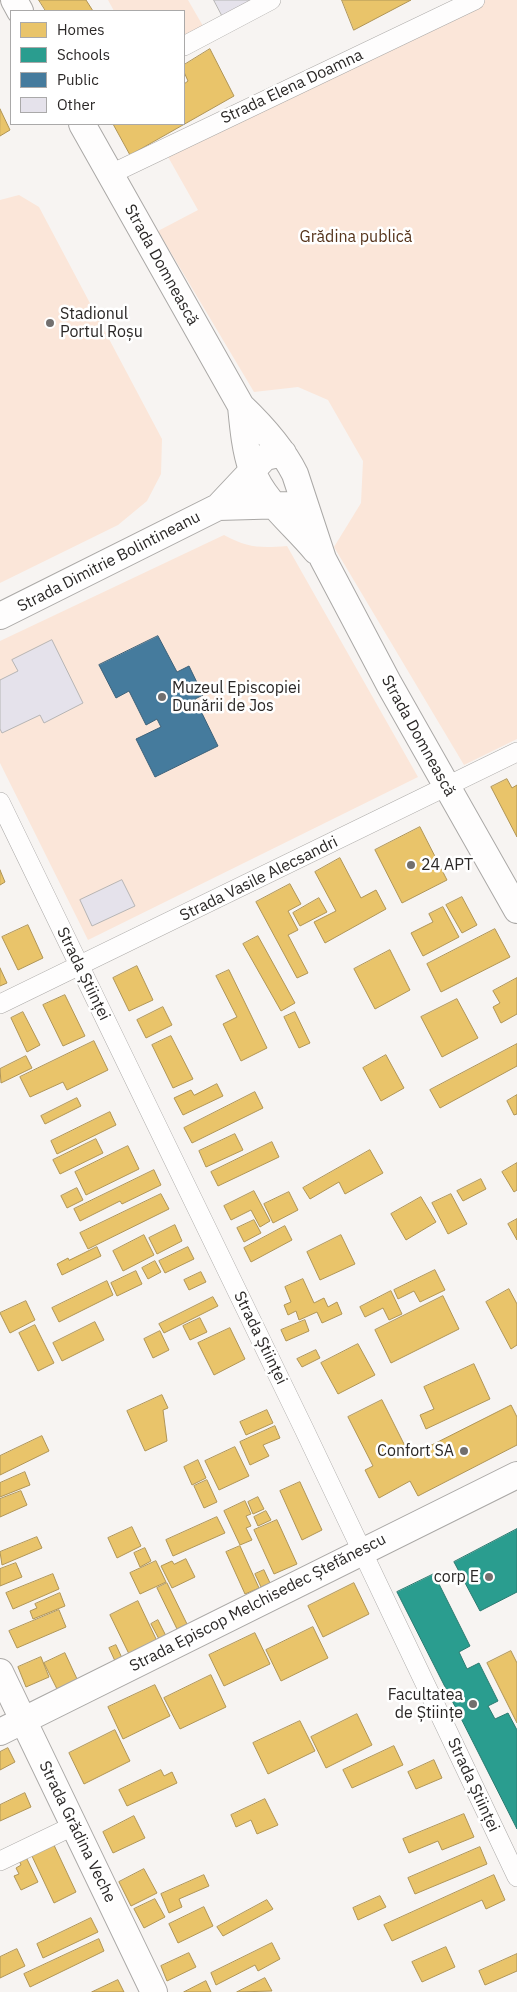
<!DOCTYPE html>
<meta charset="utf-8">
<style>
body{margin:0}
#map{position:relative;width:517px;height:1992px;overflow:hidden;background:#f7f4f2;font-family:"IBM Plex Sans",sans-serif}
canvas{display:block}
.legend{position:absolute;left:10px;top:10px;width:175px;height:115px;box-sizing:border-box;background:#fff;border:1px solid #aaa9a9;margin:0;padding:6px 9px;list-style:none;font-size:15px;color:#2b2827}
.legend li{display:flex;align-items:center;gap:10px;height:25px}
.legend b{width:25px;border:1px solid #aaa9a9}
</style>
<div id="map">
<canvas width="517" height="1992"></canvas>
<ul class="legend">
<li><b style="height:14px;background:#e9c46a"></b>Homes</li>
<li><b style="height:14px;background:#2a9d8f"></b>Schools</li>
<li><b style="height:14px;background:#457b9d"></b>Public</li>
<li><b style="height:14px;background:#e5e2eb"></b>Other</li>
</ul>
</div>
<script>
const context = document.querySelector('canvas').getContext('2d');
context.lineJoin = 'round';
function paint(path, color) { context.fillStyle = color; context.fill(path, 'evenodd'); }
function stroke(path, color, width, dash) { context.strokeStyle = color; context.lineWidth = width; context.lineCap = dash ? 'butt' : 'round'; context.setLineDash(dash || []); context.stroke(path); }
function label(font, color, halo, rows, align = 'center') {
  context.font = font + ' "IBM Plex Sans",sans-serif'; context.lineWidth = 5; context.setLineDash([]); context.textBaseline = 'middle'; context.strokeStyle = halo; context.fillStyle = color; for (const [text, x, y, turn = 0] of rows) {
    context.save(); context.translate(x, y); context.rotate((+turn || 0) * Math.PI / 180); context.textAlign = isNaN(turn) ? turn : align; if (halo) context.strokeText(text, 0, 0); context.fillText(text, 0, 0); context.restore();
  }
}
paint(new Path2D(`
 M108 0H188L203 26 184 36V11H114Z
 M475 0H517V739L464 765 334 547 361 503 363 461 328 400 298 387 254 392 158 231 198 210 163 148Z
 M19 195 39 207 162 439 161 474 147 501 118 525 0 583V200Z
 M224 535C248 548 260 548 287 546L418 777 88 940 0 763V641Z`), '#fbe6d9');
const homes = new Path2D(`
 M39 0H86L93 11H46Z
 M342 0H411L354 30Z
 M210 49 234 96 130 155 113 124H184V84L188 81 184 72V65Z
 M0 109 10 130 0 136Z
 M507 779 512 788 517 785V837L491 787Z
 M420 827 447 880 402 903 375 850Z
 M340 858 361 898 376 890 386 909 325 943 314 922 336 911 315 872Z
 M0 870 5 882 0 885Z
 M290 884 301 904 288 911 298 930 288 935 308 973 297 978 256 902Z
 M462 897 477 925 462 933 446 905Z
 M319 898 327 912 300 926 293 913Z
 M443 907 459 937 423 956 411 933 433 922 429 914Z
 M28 925 43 958 18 970 2 937Z
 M495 929 510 957 441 992 427 964Z
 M258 936 295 1003 281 1011 243 944Z
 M390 950 410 990 375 1009 354 969Z
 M137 966 153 1000 129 1011 113 978Z
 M0 968 7 983 0 986Z
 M229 970 267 1048 241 1061 223 1024 237 1017 216 976Z
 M517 978V1014L501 1023 493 1007 500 1003 493 991Z
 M65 995 85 1036 63 1046 43 1005Z
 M457 999 478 1038 442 1057 421 1017Z
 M163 1007 172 1025 146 1038 137 1020Z
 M23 1012 40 1045 27 1052 11 1018Z
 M295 1012 310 1043 299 1048 284 1017Z
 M171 1036 193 1079 173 1088 152 1045Z
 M94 1041 108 1070 67 1090 63 1082 30 1097 20 1077Z
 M517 1044V1066L440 1108 430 1090Z
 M386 1055 404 1088 381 1101 363 1068Z
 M26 1056 32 1068 1 1083 0 1069Z
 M217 1084 223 1096 183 1115 174 1098 191 1090 194 1095Z
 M255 1092 263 1108 192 1143 184 1128Z
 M517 1095V1114L514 1115 507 1101Z
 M77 1098 81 1106 45 1124 41 1116Z
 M110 1112 116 1125 57 1154 51 1141Z
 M235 1134 243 1150 206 1167 199 1151Z
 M96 1139 103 1153 60 1174 53 1160Z
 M272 1142 279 1157 218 1186 211 1172Z
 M128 1146 139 1169 86 1195 75 1172Z
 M370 1150 383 1173 345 1194 339 1182 310 1199 303 1188Z
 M517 1163V1190L514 1192 502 1172Z
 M154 1170 161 1185 122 1204 120 1201 80 1221 74 1209Z
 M481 1179 486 1189 463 1201 457 1191Z
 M77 1188 83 1200 67 1208 61 1196Z
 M254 1191 270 1221 260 1227 251 1210 231 1220 224 1206Z
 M289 1192 298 1210 273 1223 264 1204Z
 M161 1194 169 1209 88 1249 80 1233Z
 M451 1194 467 1224 448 1234 432 1203Z
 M421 1197 436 1222 406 1240 391 1214Z
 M517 1219V1240L508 1224Z
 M254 1220 261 1233 244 1242 237 1228Z
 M175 1225 182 1241 157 1254 149 1238Z
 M285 1226 292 1240 251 1262 244 1248Z
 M144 1235 154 1255 123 1271 113 1251Z
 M341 1235 355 1264 320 1280 307 1252Z
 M97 1247 101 1256 62 1275 57 1264 68 1258 69 1260Z
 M188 1247 194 1259 165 1273 159 1261Z
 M155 1261 161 1272 148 1279 142 1268Z
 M435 1270 445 1290 420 1302 414 1291 398 1299 394 1290Z
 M136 1271 142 1284 117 1296 111 1283Z
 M201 1272 206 1282 189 1290 184 1280Z
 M303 1279 314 1303 324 1298 328 1307 337 1302 342 1314 322 1323 317 1312 299 1320 296 1311 288 1315 284 1305 291 1302 285 1287Z
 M107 1281 113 1295 59 1322 52 1308Z
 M509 1289 517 1304V1345L511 1349 486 1302Z
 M391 1291 402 1314 389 1320 383 1308 365 1317 360 1307Z
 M443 1296 459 1329 391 1363 375 1330Z
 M213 1297 218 1306 164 1333 159 1324Z
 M26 1301 35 1320 10 1333 0 1313Z
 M200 1318 207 1332 190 1340 183 1326Z
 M305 1320 309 1331 286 1341 281 1330Z
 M95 1322 104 1340 62 1361 53 1343Z
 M35 1325 54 1363 38 1371 19 1333Z
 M230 1328 245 1359 214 1375 198 1343Z
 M160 1331 169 1350 153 1358 144 1339Z
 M358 1344 375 1375 338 1394 321 1363Z
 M316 1350 320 1358 302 1367 297 1359Z
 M474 1364 490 1399 426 1429 420 1415 434 1409 424 1387Z
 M162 1395 168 1408 163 1410 167 1441 145 1451 127 1411Z
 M382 1400 410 1456 511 1405 517 1417V1445L418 1496 410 1481 379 1498 365 1470 373 1466 348 1417Z
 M267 1410 273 1423 246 1435 240 1422Z
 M275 1426 280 1438 263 1445 269 1456 250 1465 240 1442Z
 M42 1436 49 1451 0 1475V1456Z
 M235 1447 249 1476 219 1490 205 1461Z
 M198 1460 206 1478 192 1485 184 1467Z
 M25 1472 30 1485 0 1497V1483Z
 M207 1480 217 1502 204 1508 194 1486Z
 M300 1482 322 1530 302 1540 280 1491Z
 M21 1491 27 1505 0 1517V1499Z
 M258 1497 264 1509 253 1514 248 1502Z
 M245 1501 251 1514 246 1516 251 1526 246 1528 252 1540 240 1545 224 1511Z
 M266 1511 271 1520 258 1526 254 1517Z
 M217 1517 225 1533 173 1556 166 1540Z
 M277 1520 297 1564 274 1574 254 1530Z
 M132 1527 141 1546 117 1558 108 1538Z
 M37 1537 42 1548 2 1565 0 1552Z
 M240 1546 259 1588 245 1594 226 1552Z
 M145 1548 151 1561 140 1567 134 1553Z
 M186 1559 195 1577 172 1588 161 1566 172 1561 174 1564Z
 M156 1561 166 1582 140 1594 130 1573Z
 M16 1563 22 1577 0 1586V1569Z
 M264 1570 270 1583 261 1587 255 1574Z
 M53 1574 59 1589 13 1609 6 1593Z
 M167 1583 187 1624 177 1629 157 1588Z
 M354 1583 369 1614 323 1637 308 1606Z
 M60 1593 65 1606 33 1619 30 1611 37 1608 35 1604Z
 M138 1601 157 1641 129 1654 110 1615Z
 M59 1610 66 1627 17 1648 9 1631Z
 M158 1620 166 1636 159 1639 151 1624Z
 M313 1627 328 1658 281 1681 266 1650Z
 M255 1633 270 1664 224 1686 209 1655Z
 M116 1645 122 1658 115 1661 109 1648Z
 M511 1651 517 1663V1723L487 1663Z
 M65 1653 77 1679 57 1689 44 1663Z
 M41 1657 49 1677 26 1687 18 1667Z
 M211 1675 226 1707 180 1729 164 1698Z
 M155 1685 170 1716 123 1739 108 1707Z
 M357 1714 372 1745 326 1768 311 1737Z
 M300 1721 315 1751 268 1774 253 1743Z
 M115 1730 130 1761 84 1784 69 1753Z
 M394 1746 403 1765 352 1788 343 1770Z
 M8 1748 15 1762 0 1770V1752Z
 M434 1760 442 1778 416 1789 408 1772Z
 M161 1770 164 1776 172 1772 177 1783 127 1806 119 1790Z
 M25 1793 31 1807 0 1821V1805Z
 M265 1799 278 1825 257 1834 251 1820 236 1827 231 1815Z
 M464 1814 474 1837 442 1850 438 1841 409 1853 403 1839Z
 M134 1816 145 1838 113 1853 103 1832Z
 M53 1843 76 1892 54 1903 31 1854Z
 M480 1847 487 1864 415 1894 408 1878Z
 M26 1857 38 1882 21 1890 14 1876 19 1874 16 1868 21 1865 19 1860Z
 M144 1869 157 1893 131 1906 119 1882Z
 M204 1875 209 1886 179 1899 182 1907 169 1913 161 1894Z
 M494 1875 505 1900 486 1909 482 1900 392 1941 384 1925Z
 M380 1896 386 1907 358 1920 353 1908Z
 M155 1899 165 1917 144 1928 134 1909Z
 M267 1900 273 1909 223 1936 217 1927Z
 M204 1907 213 1926 178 1943 169 1924Z
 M91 1918 98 1932 43 1958 37 1944Z
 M99 1939 104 1951 30 1987 24 1974Z
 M272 1943 280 1959 258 1971 255 1965 216 1985 211 1973Z
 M446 1947 455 1967 422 1982 412 1962Z
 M17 1949 25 1966 0 1978V1957Z
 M189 1953 196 1967 167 1981 161 1966Z
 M517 1954V1971L485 1985 479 1971Z
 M265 1978 272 1991 237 1992Z
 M118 1980 124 1992H92Z
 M206 1981 211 1992H184Z`);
paint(homes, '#e9c46a');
stroke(homes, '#b09556', 1);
const schools = new Path2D(`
 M517 1529V1592L480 1611 454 1562Z
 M434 1574 470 1646 459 1652 467 1669 479 1663 498 1701 488 1706 495 1719 508 1713 517 1730V1829L397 1592Z`);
paint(schools, '#2a9d8f');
stroke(schools, '#2a7a70', 1);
const public = new Path2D(`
 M158 636 177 672 189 666 203 695 195 699 218 746 155 777 136 739 161 727 157 719 146 725 129 691 116 698 99 665Z`);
paint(public, '#457b9d');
stroke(public, '#3d627a', 1);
const building = new Path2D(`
 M214 0H259L225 21Z
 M52 640 83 703 44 723 40 715 2 733 0 729V680L18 671 12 660Z
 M122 880 135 906 92 926 80 900Z`);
paint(building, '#e5e2eb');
stroke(building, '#b6b5b5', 1);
const street = new Path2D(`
 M184 46 271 0
 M111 174 475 0
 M0 802 304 1429 517 1877
 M0 1004 517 752
 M0 1861 73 1826`);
const secondary = new Path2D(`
 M14 0 20 11
 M82 124 241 406C262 426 282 448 295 474L323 559 389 684 517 910
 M241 406C243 427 245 450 252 470 264 502 295 525 316 551
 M218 507 288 505
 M0 616 218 507 265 457 283 453
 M0 1672 154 1992
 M0 1732 517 1475`);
stroke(street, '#aaa8a6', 20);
stroke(secondary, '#aaa8a6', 28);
stroke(street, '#fefdfd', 19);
stroke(secondary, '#fefdfd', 26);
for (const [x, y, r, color] of [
 [50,323,5,"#726f6e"],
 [162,697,5,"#726f6e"],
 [411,865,5,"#726f6e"],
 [464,1451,5,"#726f6e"],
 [489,1577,5,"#726f6e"],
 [473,1704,5,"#726f6e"]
]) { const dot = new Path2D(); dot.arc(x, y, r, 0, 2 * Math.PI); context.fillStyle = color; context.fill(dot); stroke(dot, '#fff', 2); }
label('16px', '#2b2827', '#fff', [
 ["Strada Elena Doamna",292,87,-25],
 ["Strada Domnească",161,265,61],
 ["Strada Dimitrie Bolintineanu",109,562,-27],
 ["Strada Domnească",418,736,61],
 ["Strada Vasile Alecsandri",259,879,-26],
 ["Strada Științei",83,974,64],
 ["Strada Științei",260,1338,64],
 ["Strada Episcop Melchisedec Ștefănescu",258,1603,-27],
 ["Strada Științei",473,1785,65],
 ["Strada Grădina Veche",77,1832,64]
]);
label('16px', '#543219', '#fff', [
 ["Grădina publică",356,237]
]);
label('16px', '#2b2827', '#fff', [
 ["Stadionul",60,314],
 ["Portul Roșu",60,332],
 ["Muzeul Episcopiei",172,688],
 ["Dunării de Jos",172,706],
 ["24 APT",421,865],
 ["Confort SA",454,1451,"right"],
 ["corp E",479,1577,"right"],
 ["Facultatea",463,1695,"right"],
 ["de Științe",463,1713,"right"]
], 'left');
</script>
